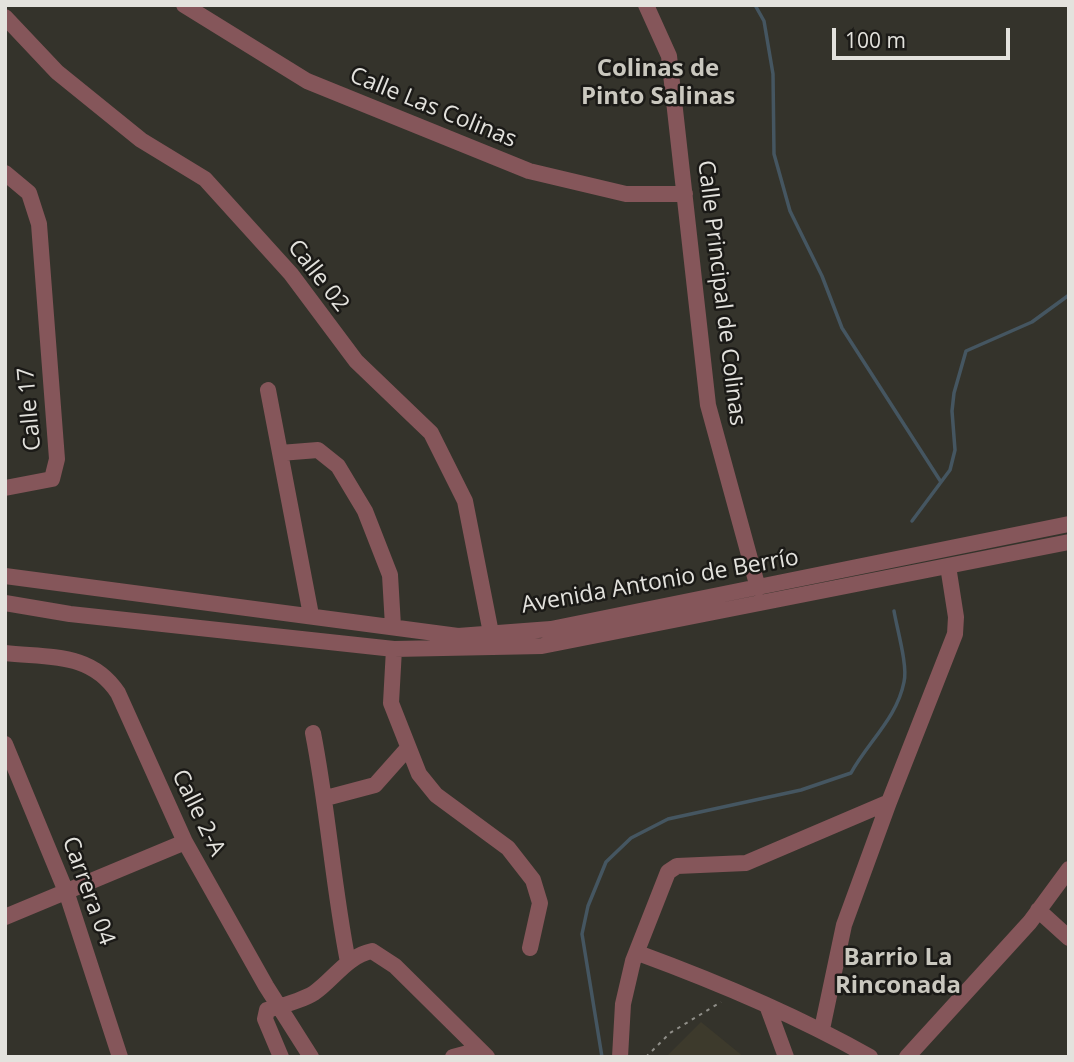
<!DOCTYPE html>
<meta charset="utf-8">
<style>
body{margin:0}
#map{position:relative;width:1074px;height:1062px;overflow:hidden;background:#34332b;font-family:"Open Sans",sans-serif}
canvas{display:block}
.frame{position:absolute;inset:0;border:7px solid #e3e2dd;pointer-events:none}
.scale{position:absolute;left:832px;top:28px;width:178px;height:32px;box-sizing:border-box;border:4px solid #e3e2dd;border-top:0;padding-left:9px;font-size:21px;line-height:24px;white-space:nowrap;color:#e3e2dd;-webkit-text-stroke:5px #1b1a17;paint-order:stroke}
</style>
<div id="map">
<canvas width="1074" height="1062"></canvas>
<div class="frame"></div>
<div class="scale">100 m</div>
</div>
<script>
const context = document.querySelector('canvas').getContext('2d');
context.lineJoin = 'round';
function paint(path, color) { context.fillStyle = color; context.fill(path, 'evenodd'); }
function stroke(path, color, width, dash) { context.strokeStyle = color; context.lineWidth = width; context.lineCap = dash ? 'butt' : 'round'; context.setLineDash(dash || []); context.stroke(path); }
function label(font, color, halo, rows, align = 'center') {
  context.font = font + ' "Open Sans",sans-serif'; context.lineWidth = 5; context.setLineDash([]); context.textBaseline = 'middle'; context.strokeStyle = halo; context.fillStyle = color; for (const [text, x, y, turn = 0] of rows) {
    context.save(); context.translate(x, y); context.rotate((+turn || 0) * Math.PI / 180); context.textAlign = isNaN(turn) ? turn : align; if (halo) context.strokeText(text, 0, 0); context.fillText(text, 0, 0); context.restore();
  }
}
paint(new Path2D(`
 M701 1022 744 1057H666Z`), '#3d3a2c');
stroke(new Path2D(`
 M755 5 764 21 773 74 774 154 790 211 822 276 842 328 941 482
 M912 521 950 470 955 450 952 411 954 393 966 351 1032 322 1069 295
 M602 1057 582 934 588 906 606 862 631 838 668 819 801 790 851 773C868 742 897 718 904 682 908 666 897 629 894 611`), '#455661', 3.5);
stroke(new Path2D(`
 M646 1057 670 1033 721 1002`), '#8f8e88', 2, [3.5, 5]);
stroke(new Path2D(`
 M184 5 307 81 529 171 626 194H685
 M646 5 669 56 708 405 758 588
 M5 17 57 72 141 140 205 179 291 274 356 361 431 433 465 501 491 633
 M5 173 29 193 39 224 57 459 52 479 5 488
 M268 390 311 615
 M280 453 318 450 338 466 365 511 390 575 393 626
 M5 576 458 636 551 629 1069 524
 M5 603 70 614 394 649 542 646 1069 542
 M394 649 391 703 419 774 436 795 508 848 533 880 540 903 530 948
 M5 653C50 658 91 652 118 693L185 842 266 986 311 1057
 M313 733C328 809 333 886 348 962
 M5 744 67 894 120 1057
 M326 798 375 785 407 749
 M1038 910 1069 938
 M5 917 185 842
 M638 953C717 982 796 1015 870 1057
 M768 1008 786 1057
 M822 1029 844 925 889 802
 M281 1057 265 1019 267 1010C281 1006 301 1001 314 993 334 979 347 956 372 951L395 966 487 1057
 M453 1057 479 1050
 M620 1057 623 1004 633 961 668 872 677 866 746 863 889 802 955 634 956 617 948 566
 M907 1057 1030 922 1069 869`), '#85565a', 16);
label('23px', '#e3e2dd', '#1b1a17', [
 ["Calle Las Colinas",433,108,22],
 ["Calle 02",318,276,52],
 ["Calle Principal de Colinas",721,293,83],
 ["Calle 17",30,409,-95],
 ["Avenida Antonio de Berrío",660,582,-10],
 ["Calle 2-A",198,813,64],
 ["Carrera 04",88,891,70]
]);
label('bold 24px', '#cac8bf', '#1b1a17', [
 ["Colinas de",658,69],
 ["Pinto Salinas",658,97],
 ["Barrio La",898,958],
 ["Rinconada",898,986]
]);
</script>
